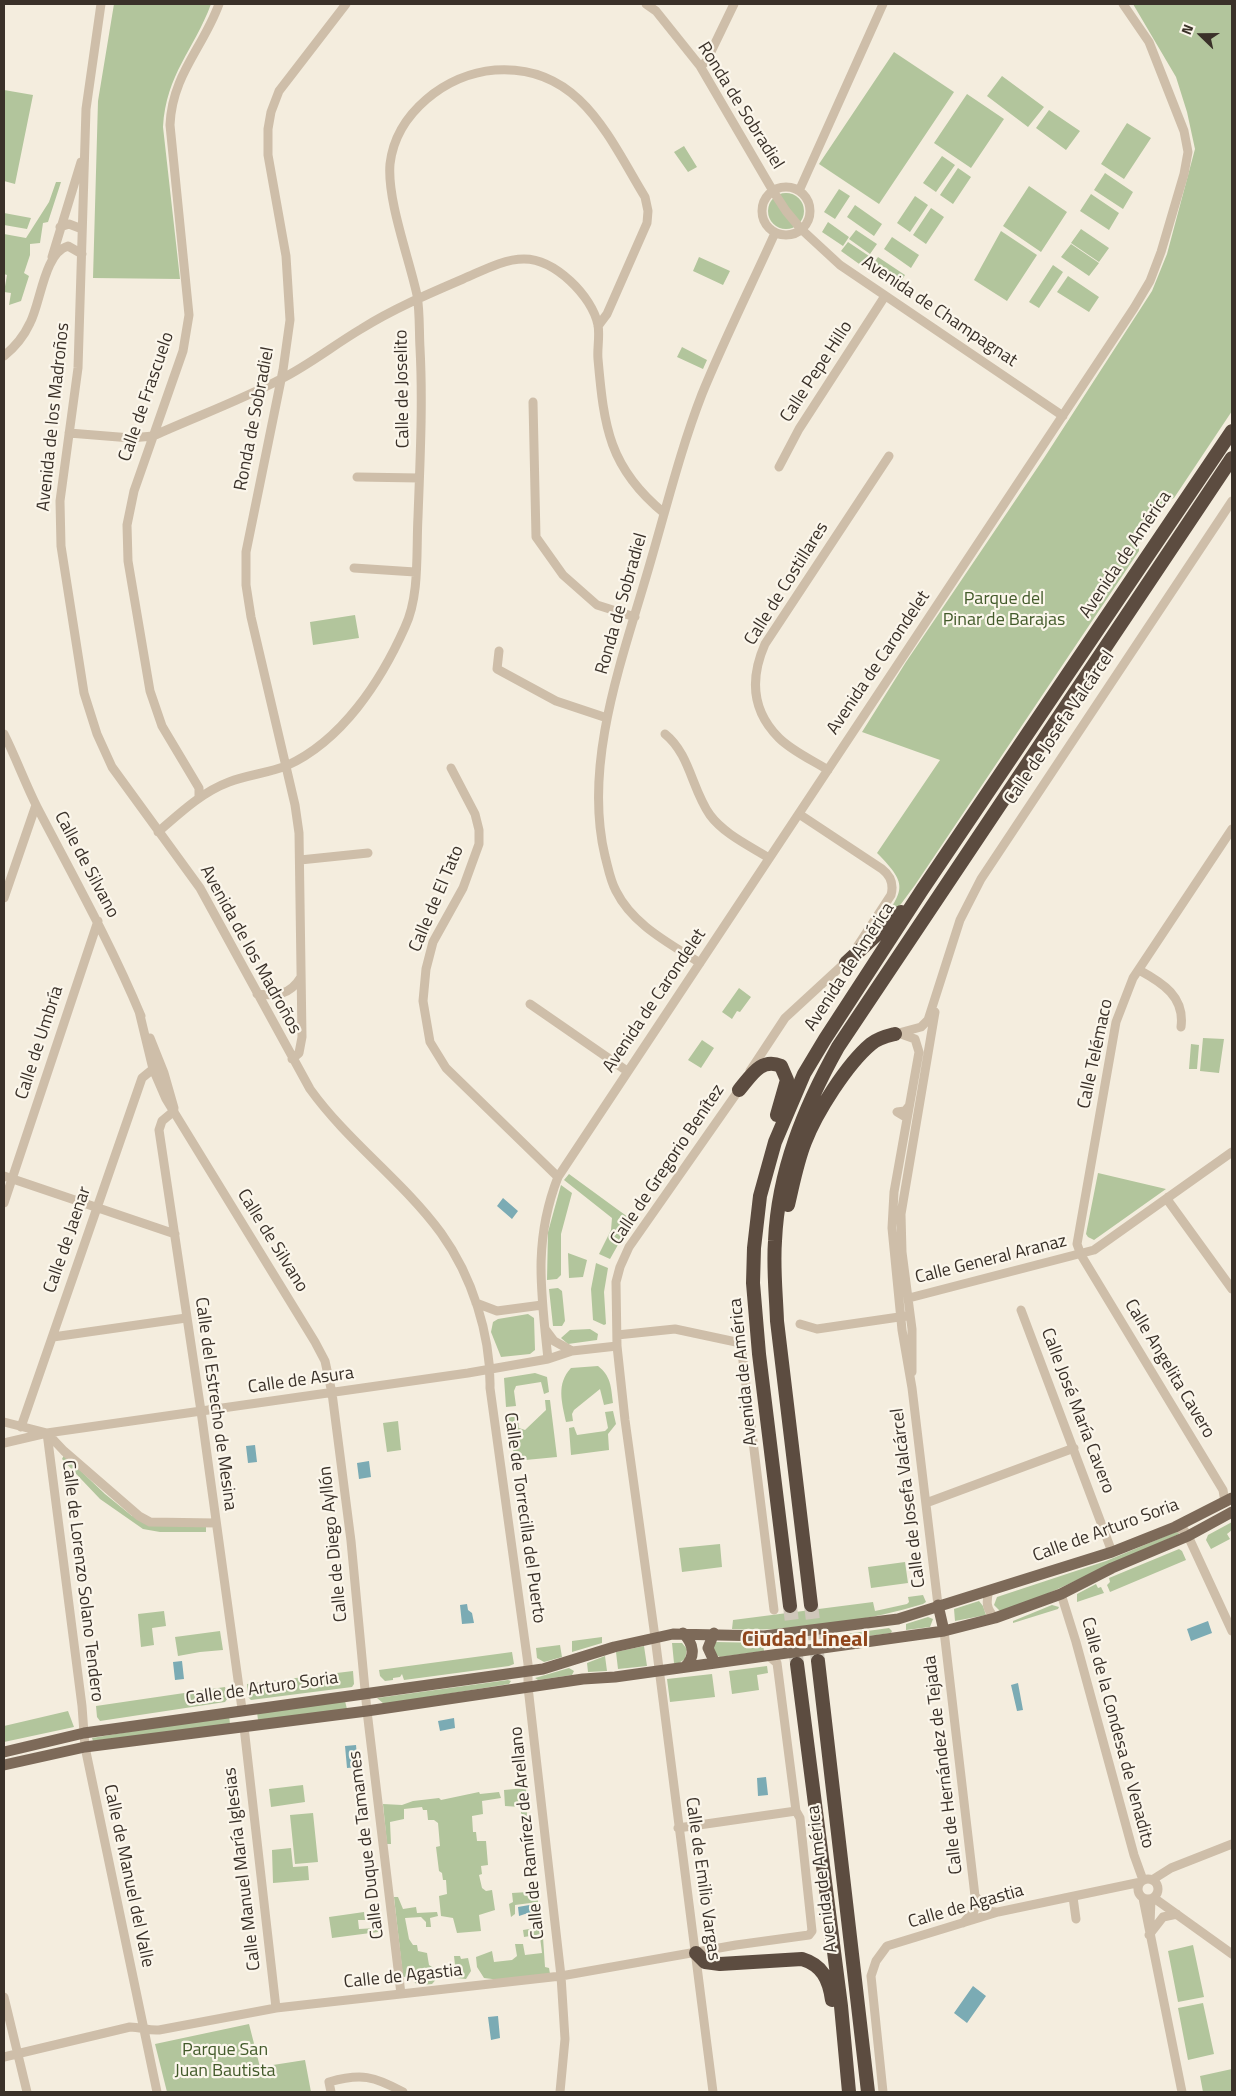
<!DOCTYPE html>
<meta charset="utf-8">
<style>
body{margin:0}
#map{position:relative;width:1236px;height:2096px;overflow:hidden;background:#f4edde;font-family:"Titillium Web",sans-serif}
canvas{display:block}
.frame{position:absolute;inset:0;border:5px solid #3a3129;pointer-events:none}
.north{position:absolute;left:1176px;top:10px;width:50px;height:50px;-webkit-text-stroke:4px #fbf6eb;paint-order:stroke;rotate:292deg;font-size:14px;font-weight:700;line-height:20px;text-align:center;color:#3a3129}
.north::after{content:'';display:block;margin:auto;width:18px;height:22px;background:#3a3129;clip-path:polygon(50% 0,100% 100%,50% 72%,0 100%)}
</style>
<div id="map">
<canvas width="1236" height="2096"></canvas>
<div class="frame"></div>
<div class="north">N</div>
</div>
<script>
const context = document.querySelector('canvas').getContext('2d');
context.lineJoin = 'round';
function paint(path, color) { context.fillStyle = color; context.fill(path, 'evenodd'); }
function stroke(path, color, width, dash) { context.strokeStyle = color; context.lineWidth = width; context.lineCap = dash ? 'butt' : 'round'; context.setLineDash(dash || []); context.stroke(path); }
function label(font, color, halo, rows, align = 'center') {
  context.font = font + ' "Titillium Web",sans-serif'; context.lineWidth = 4.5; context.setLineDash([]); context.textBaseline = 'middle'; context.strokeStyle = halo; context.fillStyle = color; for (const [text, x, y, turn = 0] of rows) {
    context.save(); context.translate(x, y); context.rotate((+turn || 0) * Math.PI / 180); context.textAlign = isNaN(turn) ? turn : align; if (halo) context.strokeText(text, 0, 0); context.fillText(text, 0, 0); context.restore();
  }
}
paint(new Path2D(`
 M114 4H211C194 50 166 74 163 127L180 279 93 278 98 101Z
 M1133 4H1232V411L1174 498 1165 502 1144 531H1139V551L915 885 901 904 879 927C902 890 911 887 877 853L940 760 862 732 906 662 1044 458 1152 291 1167 254 1195 149 1187 112 1176 77Z
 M894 52 954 92 879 204 819 164Z
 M1002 76 1044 107 1028 127 987 96Z
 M4 90 33 95 15 184 4 181Z
 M967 94 1004 119 971 168 934 143Z
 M1049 110 1080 131 1066 150 1036 128Z
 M1127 123 1151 138 1124 179 1101 164Z
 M684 146 697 167 688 172 674 152Z
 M942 156 955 165 936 192 923 183Z
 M958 168 971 177 953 204 940 195Z
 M1105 173 1133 192 1123 209 1094 190Z
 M56 182H61L48 222 43 223 40 243 30 244V255L24 273 29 276 21 301 9 305 11 293 4 292 7 275 4 274V234L26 238 49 202Z
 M1029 186 1067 212 1041 252 1003 226Z
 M839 189 850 196 835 219 824 212Z
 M768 211a18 18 0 1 1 36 0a18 18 0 1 1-36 0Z
 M1091 194 1119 213 1109 230 1080 211Z
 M915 196 928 205 910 232 897 223Z
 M855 205 882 224 874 236 847 217Z
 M931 208 944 217 926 244 913 235Z
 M4 213 31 218 27 229 4 225Z
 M828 222 849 237 843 246 822 232Z
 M1081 229 1109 248 1099 262 1071 243Z
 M856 230 877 244 870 254 849 239Z
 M1001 231 1037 255 1007 301 974 280Z
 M892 237 919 255 911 268 884 249Z
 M848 242 869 256 862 266 841 251Z
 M1071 244 1099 263 1089 276 1061 257Z
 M699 257 730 271 723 285 693 271Z
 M878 257 905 275 897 288 870 269Z
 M1053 265 1063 272 1039 308 1029 302Z
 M1068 276 1099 297 1089 312 1057 292Z
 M682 347 707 360 703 369 677 357Z
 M355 615 359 638 313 645 310 622Z
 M739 988 751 997 740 1012 737 1011 732 1019 722 1012Z
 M1203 1038 1224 1039 1219 1073 1200 1071Z
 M702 1040 714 1048 701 1068 688 1060Z
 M1191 1044 1199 1045 1197 1069H1189Z
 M1098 1173 1166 1189 1094 1240 1088 1237 1086 1234Z
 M569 1174 632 1220 610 1259 599 1254 611 1230 612 1218 564 1180Z
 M561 1185 572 1193 561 1234V1275L557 1279 547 1280 548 1232Z
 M568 1253 587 1260 583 1277 569 1278Z
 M596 1263 608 1268 604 1292 606 1324 604 1325 593 1320 591 1289Z
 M558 1288 562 1291 565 1321 562 1326H553L549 1289Z
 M528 1314 534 1318 535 1350 530 1354 501 1357 491 1332 493 1322 498 1319Z
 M590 1329 598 1334 597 1340 568 1344 561 1338 570 1330Z
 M598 1366C611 1376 611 1387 613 1403L604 1405 600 1389 574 1410 572 1414 573 1421 566 1422C562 1402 556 1384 571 1368Z
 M535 1373 547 1377 549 1392 544 1394 541 1382 516 1386 514 1391 516 1406 506 1407 504 1378Z
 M545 1400H550L557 1457 515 1461 507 1414 517 1412 519 1428 525 1430 546 1410Z
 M613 1411 616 1424 608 1434 609 1450 571 1455 569 1428 574 1427 577 1435 605 1431 608 1428 605 1412Z
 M398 1421 401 1450 387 1452 383 1423Z
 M64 1455 105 1494 132 1516 206 1525V1532H160L143 1529 100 1499 62 1459Z
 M1232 1522V1530L1227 1534 1230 1539 1211 1549 1206 1540 1208 1535Z
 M1178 1531 1179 1534 1040 1597 1000 1611 994 1605 997 1597 1106 1561Z
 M720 1544 722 1567 682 1572 679 1548Z
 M1179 1549 1182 1551 1186 1560 1110 1592 1107 1585 1110 1582 1109 1578Z
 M905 1562 908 1583 871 1588 868 1567Z
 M1096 1584 1098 1588 1101 1587 1104 1593 1077 1602V1594Z
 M923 1595 926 1602 923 1604C862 1622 796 1632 732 1629L733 1620 873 1602 875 1611 907 1604 909 1602 908 1597Z
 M979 1601 983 1606 986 1615 955 1621 954 1609Z
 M1052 1605 1059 1607 1058 1609 1013 1623V1621Z
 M164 1611 166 1626 152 1628 154 1645 141 1647 138 1614Z
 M928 1617 933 1619 930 1627 906 1630V1624Z
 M889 1628 892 1631 891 1633 846 1639V1634Z
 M220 1631 223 1650 200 1652 178 1656 175 1637Z
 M602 1637V1643L572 1652V1641Z
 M716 1642 763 1643 764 1651 720 1657 714 1654 713 1645Z
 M672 1643H682L687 1649 685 1659 679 1663H674Z
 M560 1645 562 1657 544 1662 537 1658 536 1648Z
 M644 1646 647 1666 618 1669 616 1652Z
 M512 1652 514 1664 509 1666 404 1680 402 1674 400 1677 393 1678V1680L385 1681 380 1676 379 1670Z
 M605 1656 607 1671 588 1672 587 1663Z
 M767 1666 768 1673 757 1675 759 1690 732 1694 729 1671Z
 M569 1668 574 1671 572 1675 538 1680 535 1678Z
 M353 1671 354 1684 352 1687 251 1700 248 1697 247 1684Z
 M712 1674 715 1697 670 1702 667 1679Z
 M508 1680 511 1681 509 1684 384 1704 377 1698Z
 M225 1687 228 1698 225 1702 100 1721 97 1717 96 1706Z
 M345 1701 347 1709 258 1720 257 1712Z
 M68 1711 74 1727 4 1742V1726Z
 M229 1715 230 1724 93 1741 92 1738Z
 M303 1785 305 1802 271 1807 269 1789Z
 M526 1788 527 1817H522L520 1807 505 1806 504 1790Z
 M479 1792 480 1794 499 1792 501 1798 482 1801 483 1814 472 1816 473 1832H476L477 1841H486L488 1865 481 1866 482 1874 479 1875 482 1888 486 1891 492 1890 495 1910 479 1915 481 1931 457 1933 453 1918 441 1916 439 1896 447 1894 446 1880H443L442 1873 439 1871 436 1847 440 1846 438 1823 434 1820H428L427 1810H423L422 1807 404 1809V1819L390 1822 391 1844H387L383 1804 402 1805 413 1801 439 1798 441 1800Z
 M313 1813 318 1862 295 1864 290 1815Z
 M291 1848 293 1867 308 1866 309 1880 273 1883 272 1850Z
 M537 1887 538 1902 515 1905V1914L511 1917 509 1904 513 1902 512 1893 528 1892 529 1888Z
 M394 1897H398L403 1909 416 1907 417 1913 437 1912 438 1916 430 1918 431 1927H426V1922L421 1917 405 1918 409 1939 413 1945H417L418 1951 427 1953 429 1965 435 1969 455 1965 454 1956H460L461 1959 468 1958 471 1971 466 1979 456 1978 455 1974 439 1976 432 1984 421 1985 415 1983 412 1976 403 1977Z
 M364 1912 365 1920H358L359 1929 377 1928 378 1932 332 1938 329 1917Z
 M537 1917H540L542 1934 524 1937 523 1930 535 1928 534 1920Z
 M540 1937H543L545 1967 549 1968 550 1974 500 1980 484 1978 477 1967 476 1957 492 1951 494 1962 512 1960 517 1956 515 1944H523L525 1955 542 1953Z
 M1193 1945 1204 1997 1178 2002 1168 1951Z
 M1203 2003 1214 2054 1188 2060 1178 2008Z
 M249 2024 260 2067 305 2060 311 2092H167L155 2044Z
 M1232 2069V2092H1203L1200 2076Z`), '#b2c59c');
paint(new Path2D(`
 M503 1198 518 1211 512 1219 497 1206Z
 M255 1445 257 1462 248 1463 246 1446Z
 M369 1461 371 1477 359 1479 357 1463Z
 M467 1604 468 1610 472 1613 474 1623 462 1624 460 1605Z
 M1208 1621 1212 1633 1191 1641 1187 1629Z
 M182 1661 184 1679 175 1680 173 1662Z
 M1018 1683 1023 1710 1017 1711 1011 1685Z
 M454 1718 455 1728 440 1731 438 1721Z
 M356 1745 358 1767 347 1768 345 1746Z
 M766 1777 768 1795 758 1796 757 1778Z
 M535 1904 536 1915 528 1913 519 1916 518 1907Z
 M973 1986 986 1996 967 2023 954 2013Z
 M498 2016 500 2038 491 2040 488 2017Z`), '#7babb4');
stroke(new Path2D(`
 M811 1605 818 1661
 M790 1606 797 1664`), '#cfc7ba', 14, [14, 7]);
stroke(new Path2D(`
 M101 4 86 109 78 368 60 501 61 546 84 693 97 734 112 767 200 888 310 1089C348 1142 403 1181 441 1233 472 1276 491 1335 490 1388L528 1664V1687L561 1976 565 2039 560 2092
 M646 4 656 11 700 66 773 191 786 211 801 229 840 265 1063 416
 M700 66 706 62 734 4
 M762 211a24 24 0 1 1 48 0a24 24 0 1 1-48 0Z
 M799 191 883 4
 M60 227 69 224 82 229
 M52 257 81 162
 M4 356C15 347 24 336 30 323 41 302 44 253 68 246L82 254
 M533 402 536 537 563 575 597 605 635 617
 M69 433 131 438 153 436C195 417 239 401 281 379 309 365 334 345 361 329 393 309 428 294 463 279 482 271 503 259 524 259 555 259 592 296 598 325 600 336 597 348 598 359 604 427 609 468 664 513
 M779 467 799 429 885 296
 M357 477 419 478
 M354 568 415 572
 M499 651 497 669 556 701 607 718
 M4 734C16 758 25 783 37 807 73 876 111 944 141 1016
 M665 734C690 754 692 790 710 815 724 834 750 846 769 858
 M451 768 475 814 479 830V844L463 888 433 942 426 969 423 1001 430 1042 446 1068 558 1177
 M828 770C812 760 792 751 779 738 751 710 750 678 765 644L889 456
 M199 798V788L162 726 150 691 128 561 127 525 134 491 183 351 189 315 170 125C172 75 203 48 219 4
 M799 814 882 869C891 876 894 884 891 895L857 947
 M158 832C180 813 202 792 229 782 247 775 268 773 286 766 342 741 381 681 405 627 420 595 416 552 418 517 420 461 423 404 420 348 419 331 420 312 417 295 409 258 387 200 390 164 396 113 446 74 495 70 579 64 608 136 645 197L648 211 647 223 607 314 598 326
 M300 860 368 853
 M4 898 36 805
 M700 963C669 943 633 925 616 891 610 880 608 867 605 856 582 760 625 652 651 560 667 505 681 448 702 394 724 340 751 286 775 233
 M1139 970C1163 983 1185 997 1181 1027
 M257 994C277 996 290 995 301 977
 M530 1004 627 1071
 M139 1011 153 1069 166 1099 315 1342 325 1361 332 1393 351 1541 367 1711 401 1994
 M895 1034 921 1027 928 1020 960 920 981 879 1232 501
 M901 1034 915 1039 919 1052 894 1192 892 1228 902 1330 912 1388 938 1605
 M150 1038 164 1073 174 1108
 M292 1059 299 1053 302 1037 299 833 295 805 251 617 246 585V552L283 370 290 320 286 256 268 155V129L271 112 279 91 346 4
 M750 1071 785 1018 848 960
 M174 1111 162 1121 159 1130 201 1411 242 1709
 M907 1118 897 1112 905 1111 909 1106
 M4 1176 175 1234
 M1168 1197 1169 1202 1232 1289
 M4 1203 98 921
 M909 1298 1094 1250 1232 1152
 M476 1303 497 1311 542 1305
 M1021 1310 1112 1552
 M800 1324 817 1329 906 1316
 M617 1335 675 1329 736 1342 741 1345 774 1610
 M53 1337 186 1318
 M572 1351 617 1346
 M548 1359C541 1292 533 1241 558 1177L1134 308 1150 281 1161 252 1184 174 1188 152 1184 131 1149 42 1123 4
 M912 1372V1329L902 1252 901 1214 935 1012
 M4 1422 47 1433 64 1451 139 1516 150 1522 216 1523
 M21 1427 142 1078 153 1069
 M47 1433 82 1706 85 1747 157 2092
 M4 1443 47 1433 468 1373 548 1359 572 1351 554 1341 545 1329
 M1225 1502 1223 1490 1081 1255 1077 1244 1116 1022 1133 978 1232 829
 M926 1503 1074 1448
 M1175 1527 1184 1530 1188 1536 1232 1631
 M989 1590C986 1602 986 1609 995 1618
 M1061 1594 1076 1642 1134 1855 1143 1880
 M944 1631 975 1896 974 1911 963 1923
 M244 1727 276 2008
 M678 1828 796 1811
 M1138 1889a10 10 0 1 1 20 0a10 10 0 1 1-20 0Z
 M1152 1880 1171 1868 1232 1844
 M975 1896C982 1903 987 1913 998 1912
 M1073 1897 1076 1919
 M1143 1898 1182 2092
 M1154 1898 1232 1954
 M1150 1925 1151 1899
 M1149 1935 1163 1917 1177 1914
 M4 1997 27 2092
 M4 2057 130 2027C141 2027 149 2031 159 2030L276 2008 561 1976 736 1945 809 1935 812 1931 800 1818 796 1811 777 1663 769 1656
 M331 2092 329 2082C361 2073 374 2076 403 2092
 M713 2092 655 1637 625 1420 617 1346 616 1282 620 1267 629 1247 741 1087
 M883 2092 871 1976 876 1961 887 1946 998 1912 1141 1882`), '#cebea9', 9);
stroke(new Path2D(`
 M938 1605 944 1631
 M683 1633C694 1644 696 1656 685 1667
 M714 1633 708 1648 715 1663
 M4 1752 84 1733 543 1669 614 1647 673 1634 764 1636 898 1619 1112 1552 1175 1527 1232 1498
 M4 1765 85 1747 367 1711 583 1679 615 1677 944 1631 995 1618 1061 1594 1112 1568 1188 1536 1232 1512`), '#7d6a59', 11);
stroke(new Path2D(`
 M846 963 901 912
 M739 1090C751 1076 761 1057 781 1066L787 1080 777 1115
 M788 1205C793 1184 797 1162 805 1142 816 1113 847 1064 871 1044 878 1038 887 1036 895 1034
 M811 1605 777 1321C776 1294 773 1267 775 1241 778 1171 804 1108 838 1047L1232 458
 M790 1606 759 1354 753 1283 754 1248 760 1196 775 1142 804 1074 825 1039 922 890 1232 431
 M818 1661 868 2092
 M797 1664 841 2006 849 2092
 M696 1953 705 1962 720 1964 802 1959C822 1965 829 1979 832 2000`), '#5c4c40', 14);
label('18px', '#3a3129', '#fbf6eb', [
 ["Ronda de Sobradiel",740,106,58],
 ["Avenida de Champagnat",939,312,34],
 ["Calle Pepe Hillo",817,372,-57],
 ["Calle de Joselito",403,389,-91],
 ["Calle de Frascuelo",147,397,-71],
 ["Avenida de los Madroños",54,417,-84],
 ["Ronda de Sobradiel",255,419,-79],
 ["Avenida de América",1126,555,-56],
 ["Calle de Costillares",787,584,-58],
 ["Ronda de Sobradiel",622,604,-74],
 ["Avenida de Carondelet",879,663,-56],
 ["Calle de Josefa Valcárcel",1060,728,-56],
 ["Calle de Silvano",86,865,62],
 ["Calle de El Tato",437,899,-67],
 ["Avenida de los Madroños",250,950,61],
 ["Avenida de América",850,967,-57],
 ["Avenida de Carondelet",655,1001,-56],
 ["Calle de Umbría",40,1043,-72],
 ["Calle Telémaco",1096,1054,-78],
 ["Calle de Gregorio Benítez",668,1165,-56],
 ["Calle de Jaenar",68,1240,-71],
 ["Calle de Silvano",272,1241,58],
 ["Calle General Aranaz",991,1260,-14],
 ["Calle Angelita Cavero",1169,1369,59],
 ["Avenida de América",744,1372,-96],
 ["Calle de Asura",301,1381,-8],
 ["Calle del Estrecho de Mesina",215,1404,82],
 ["Calle José María Cavero",1077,1411,69],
 ["Calle de Josefa Valcárcel",909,1498,-97],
 ["Calle de Torrecilla del Puerto",524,1518,82],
 ["Calle de Arturo Soria",1106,1531,-20],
 ["Calle de Diego Ayllón",334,1544,-96],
 ["Calle de Lorenzo Solano Tendero",82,1581,83],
 ["Calle de Arturo Soria",262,1689,-8],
 ["Calle de la Condesa de Venadito",1117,1733,75],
 ["Calle de Hernández de Tejada",944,1765,-97],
 ["Calle de Ramírez de Arellano",528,1833,-96],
 ["Calle Duque de Tamames",367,1845,-97],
 ["Calle Manuel María Iglesias",243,1869,-97],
 ["Calle de Manuel del Valle",128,1876,78],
 ["Calle de Emilio Vargas",702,1879,82],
 ["Avenida de América",823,1879,-97],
 ["Calle de Agastia",966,1907,-16],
 ["Calle de Agastia",403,1977,-6]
]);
label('18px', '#435b2b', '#fbf6eb', [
 ["Parque del",1004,600],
 ["Pinar de Barajas",1004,621],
 ["Parque San",225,2051],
 ["Juan Bautista",225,2072]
]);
label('bold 22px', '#90461c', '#fbf6eb', [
 ["Ciudad Lineal",805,1641]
]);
</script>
